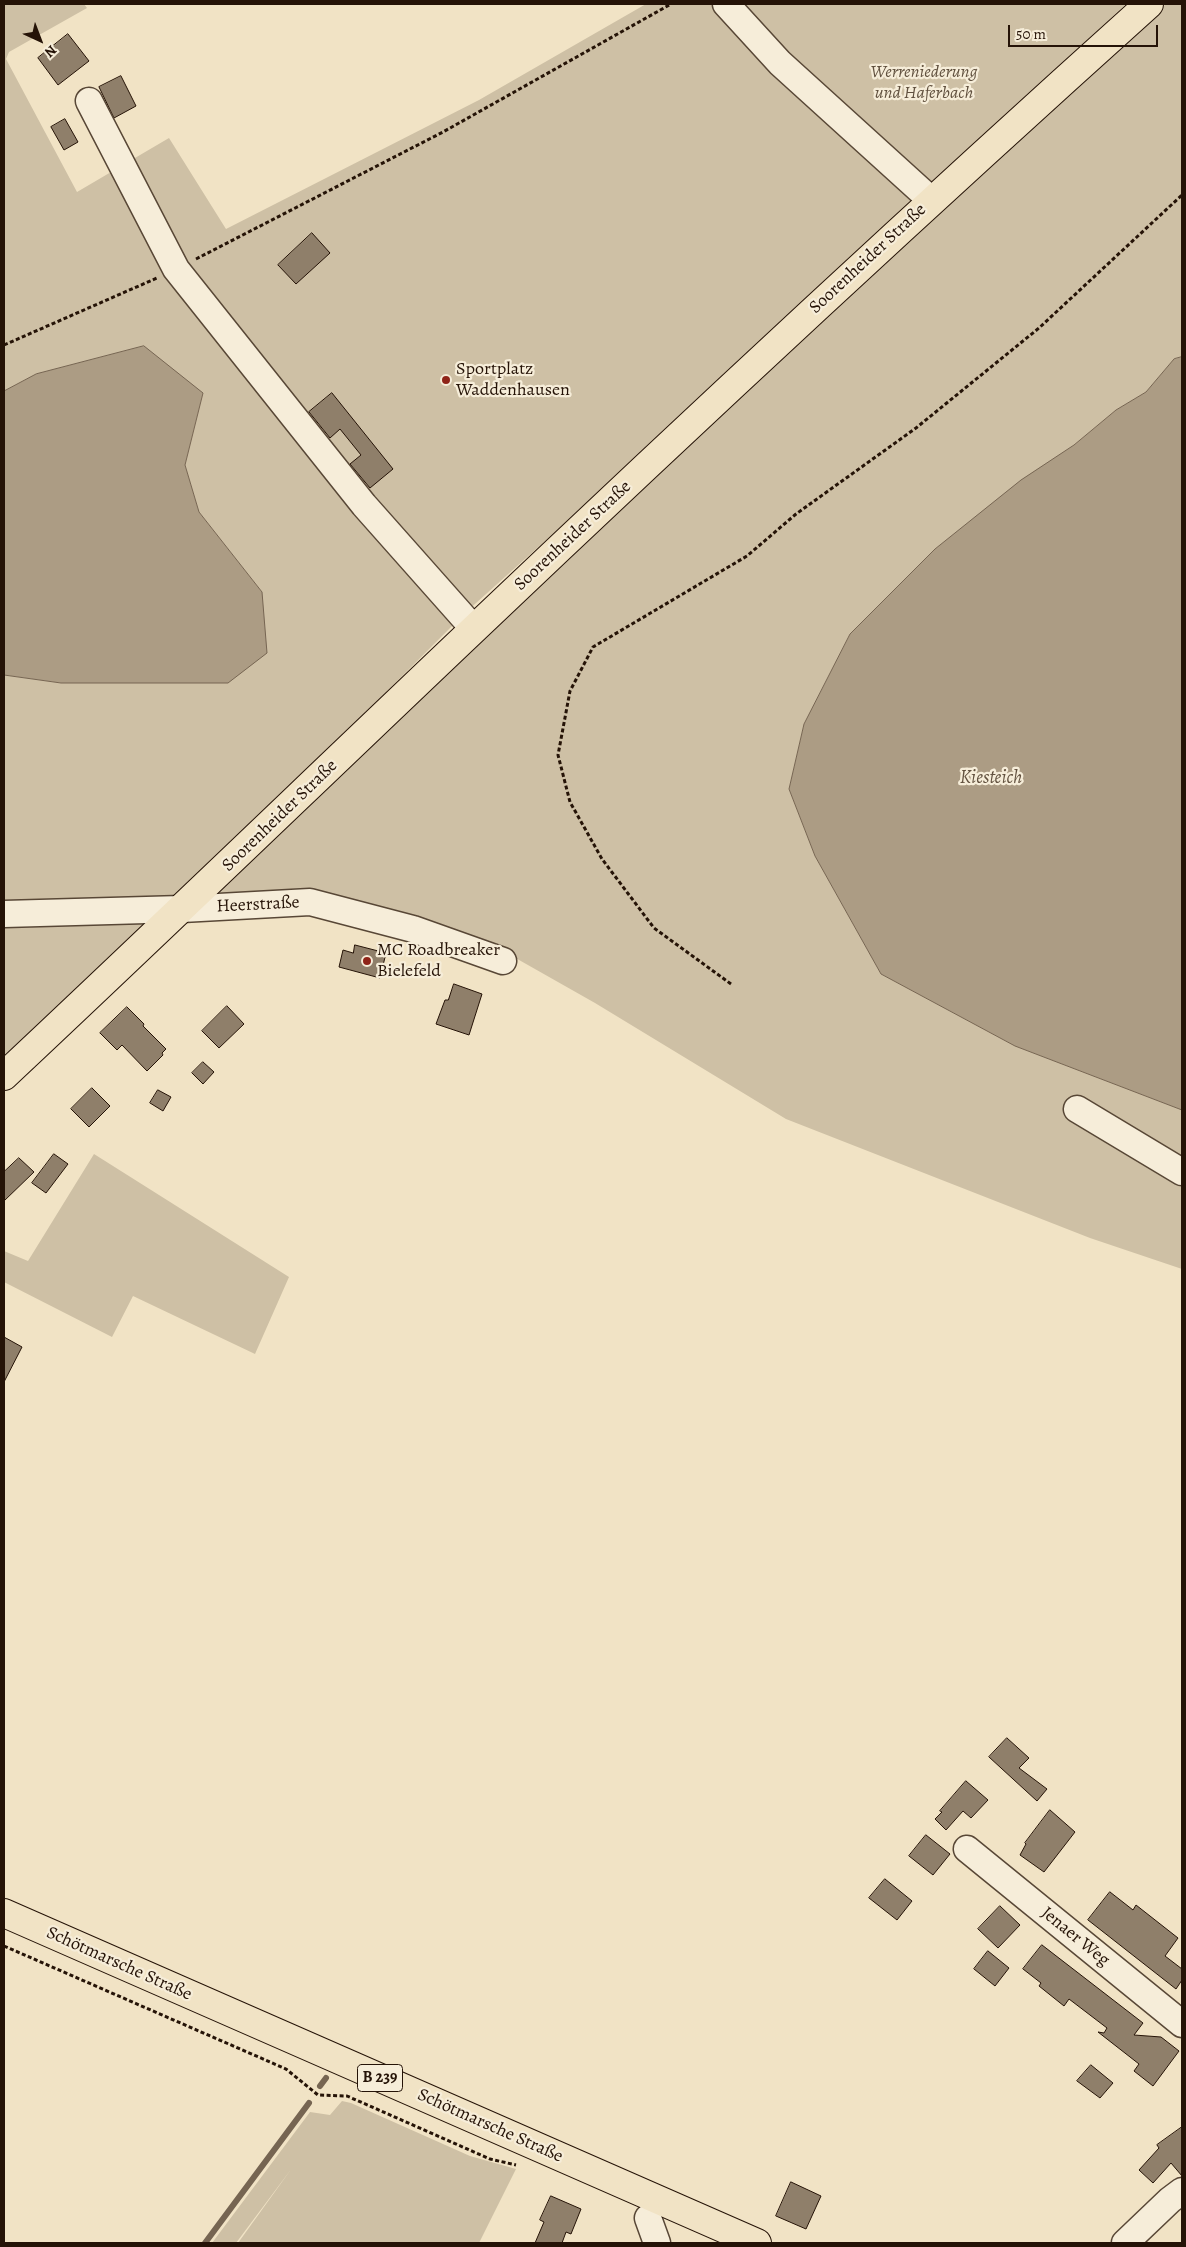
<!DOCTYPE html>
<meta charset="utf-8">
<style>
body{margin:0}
#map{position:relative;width:1186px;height:2247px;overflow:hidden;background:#f1e3c5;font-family:Alegreya,serif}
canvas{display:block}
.frame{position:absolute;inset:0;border:5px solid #251307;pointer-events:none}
.north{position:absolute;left:15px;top:15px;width:50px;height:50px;-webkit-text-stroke:4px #f6edd9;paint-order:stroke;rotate:137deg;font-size:14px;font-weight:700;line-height:20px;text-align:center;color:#251307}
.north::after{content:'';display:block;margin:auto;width:18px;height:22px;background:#251307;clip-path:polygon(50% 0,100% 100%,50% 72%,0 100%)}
.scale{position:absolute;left:1008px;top:25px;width:150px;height:22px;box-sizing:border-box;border:2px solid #251307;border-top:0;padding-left:6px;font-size:15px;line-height:18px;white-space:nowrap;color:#251307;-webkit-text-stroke:4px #f6edd9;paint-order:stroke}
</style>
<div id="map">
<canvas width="1186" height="2247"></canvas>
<div class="frame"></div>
<div class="north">N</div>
<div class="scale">50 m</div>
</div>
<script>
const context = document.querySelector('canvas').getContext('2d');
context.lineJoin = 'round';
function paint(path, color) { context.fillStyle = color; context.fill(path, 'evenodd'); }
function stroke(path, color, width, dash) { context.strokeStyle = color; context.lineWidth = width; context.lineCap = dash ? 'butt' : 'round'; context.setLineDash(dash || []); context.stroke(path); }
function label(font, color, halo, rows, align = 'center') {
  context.font = font + ' Alegreya,serif'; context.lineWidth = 4.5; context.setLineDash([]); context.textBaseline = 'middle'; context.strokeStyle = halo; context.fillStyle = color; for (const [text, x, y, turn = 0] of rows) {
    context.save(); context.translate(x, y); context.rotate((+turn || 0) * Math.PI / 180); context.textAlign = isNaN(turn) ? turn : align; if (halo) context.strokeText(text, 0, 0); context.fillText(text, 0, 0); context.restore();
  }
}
paint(new Path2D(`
 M4 4H84L87 8 9 52 6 59 77 192 169 138 226 229 479 100 646 4H1126L664 434 466 612 180 899 4 902V675L61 683H228L262 592 199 512 185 465 203 393 36 374 4 391Z
 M1166 4H1182V357L1174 359 1146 392 1116 410 1074 445 935 549 850 634 804 724 789 789 815 856 881 974 1015 1046 1182 1110V1269L1090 1238 786 1119 595 1003 482 939 321 895 207 900 703 430 1082 77Z
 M151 923 4 1060V928Z
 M94 1154 289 1277 255 1354 133 1296 112 1337 4 1282V1251L28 1261Z
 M342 2101 351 2103 470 2156 516 2169 479 2243H238L292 2168 236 2243H212L310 2112 330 2115Z`), '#cec0a5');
const water = new Path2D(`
 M144 346 203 393 185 465 199 512 262 592 267 653 228 683H61L4 675V391L36 374Z
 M1182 357V1110L1015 1046 881 974 815 856 789 789 804 724 850 634 935 549 1021 480 1074 445 1116 410 1146 392 1174 359Z`);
paint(water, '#ac9c84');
stroke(water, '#766552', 1);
stroke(new Path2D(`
 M320 2086 326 2078
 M205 2243 309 2103`), '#766552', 6);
const building = new Path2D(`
 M68 34 89 61 58 85 38 58Z
 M121 76 136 106 114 118 99 87Z
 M65 119 78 142 64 150 51 127Z
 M312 233 330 253 296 284 278 265Z
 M332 393 393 469 370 488 350 464 361 455 340 429 330 438 309 412Z
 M355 945 386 953 380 978 339 967 343 950 353 953Z
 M454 984 482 994 469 1035 436 1024 445 1000H448Z
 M227 1006 244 1024 219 1048 202 1031Z
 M127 1007 144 1024 143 1026 166 1049 162 1053 163 1055 147 1071 122 1045 117 1050 100 1033Z
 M203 1062 214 1072 203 1084 192 1073Z
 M92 1088 110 1106 89 1127 71 1109Z
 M158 1090 171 1097 163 1111 150 1103Z
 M54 1154 68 1164 46 1193 32 1183Z
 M19 1158 34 1172 4 1201V1172Z
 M4 1337 22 1347 4 1382Z
 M1007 1738 1029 1758 1019 1768 1047 1789 1037 1801 989 1757Z
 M966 1781 988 1800 971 1818 963 1811 946 1830 935 1819 942 1812 940 1811Z
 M1050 1810 1075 1832 1044 1872 1020 1855 1026 1844 1025 1843Z
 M926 1835 950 1854 933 1875 909 1856Z
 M885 1879 912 1901 897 1920 869 1898Z
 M1110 1892 1133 1910 1136 1905 1178 1938 1165 1956 1182 1969V1980L1176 1989 1088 1920Z
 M1000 1906 1020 1925 998 1948 978 1929Z
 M1042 1945 1143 2023 1134 2035 1161 2037 1179 2051 1153 2086 1134 2071 1139 2064 1098 2032 1104 2033 1107 2028 1069 1999 1064 2006 1039 1986 1041 1983 1023 1969Z
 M988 1951 1009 1968 995 1986 974 1969Z
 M1091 2065 1113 2083 1100 2098 1077 2081Z
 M1182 2127V2176L1171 2163 1153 2183 1139 2170 1159 2148 1157 2145Z
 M791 2182 821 2196 806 2229 776 2216Z
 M551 2196 581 2209 571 2234 566 2232 562 2243H535L544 2222 540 2220Z`);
paint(building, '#8f7f6a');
stroke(building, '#251307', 1);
const minor = new Path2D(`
 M726 4 780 63 931 200
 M89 101 176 269 364 505 474 629
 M4 914 182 909 310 902 413 929 503 961
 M1077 1109 1182 1172
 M967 1849 1182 2024
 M648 2218 657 2243
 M1125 2243 1170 2200 1182 2191`);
const major = new Path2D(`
 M4 1076C161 929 316 779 472 631 695 419 920 210 1149 4
 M4 1913 757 2243`);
stroke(minor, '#584736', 29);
stroke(major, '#251307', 30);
stroke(new Path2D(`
 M196 259 443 132 671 4
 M4 345 157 278
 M731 984 654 928 602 859 570 802 558 755 570 691 593 647 747 556 796 514 916 428 1039 328 1182 195
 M4 1946 286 2069 318 2095 347 2096 490 2159 516 2165`), '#251307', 3, [4, 2.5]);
stroke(minor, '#f6edd9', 26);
stroke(major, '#f1e3c5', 28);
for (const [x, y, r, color] of [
 [446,380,5,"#8f2418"],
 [367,961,5,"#8f2418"]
]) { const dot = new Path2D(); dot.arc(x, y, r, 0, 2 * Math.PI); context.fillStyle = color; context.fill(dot); stroke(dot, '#f6edd9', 2); }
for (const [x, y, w] of [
 [380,2078,45]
]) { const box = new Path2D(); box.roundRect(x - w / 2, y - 13.5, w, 27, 4); context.fillStyle = '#f6edd9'; context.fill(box); stroke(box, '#251307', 1); }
label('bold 16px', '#251307', null, [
 ["B 239",380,2078]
]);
label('italic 18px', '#60503e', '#f6edd9', [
 ["Werreniederung",924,73],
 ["und Haferbach",924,94]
]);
label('18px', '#251307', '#f6edd9', [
 ["Soorenheider Straße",868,259,-43],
 ["Soorenheider Straße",573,536,-43],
 ["Soorenheider Straße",280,816,-44],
 ["Heerstraße",258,905,-3],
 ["Jenaer Weg",1075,1937,39],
 ["Schötmarsche Straße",119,1964,24],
 ["Schötmarsche Straße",490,2126,24]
]);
label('18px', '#251307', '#f6edd9', [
 ["Sportplatz",456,370],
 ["Waddenhausen",456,391],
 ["MC Roadbreaker",377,951],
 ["Bielefeld",377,972]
], 'left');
label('italic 19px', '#62513f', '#f6edd9', [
 ["Kiesteich",991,778]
]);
</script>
